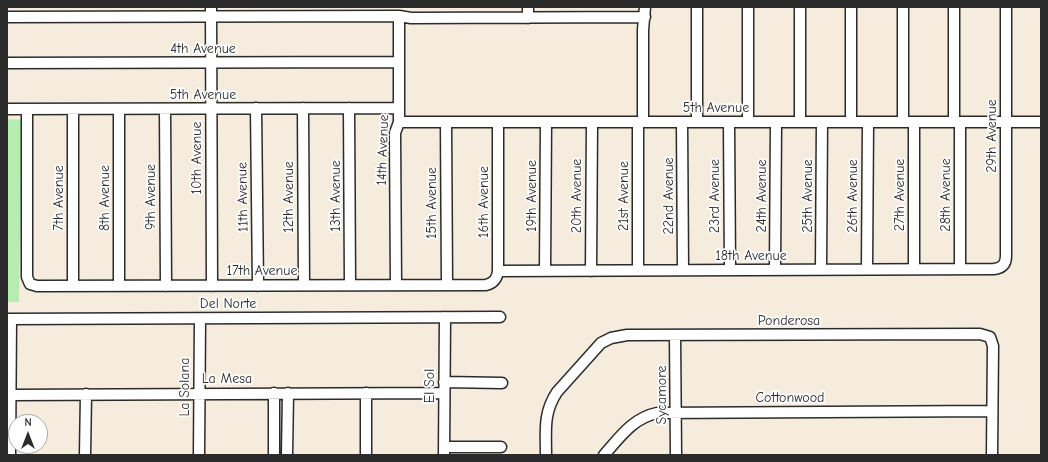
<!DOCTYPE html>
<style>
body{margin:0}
#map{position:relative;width:1048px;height:462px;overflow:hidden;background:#f5ecde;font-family:"Comic Neue",sans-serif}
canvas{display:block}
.frame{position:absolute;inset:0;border:8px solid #2b2b2b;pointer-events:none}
.north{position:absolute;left:8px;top:414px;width:40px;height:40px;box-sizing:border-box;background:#fff;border:1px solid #aaa;border-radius:50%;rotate:0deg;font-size:11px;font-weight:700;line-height:16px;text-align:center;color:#2b2b2b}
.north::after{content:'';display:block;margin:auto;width:14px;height:18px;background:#2b2b2b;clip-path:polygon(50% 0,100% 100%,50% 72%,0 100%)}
</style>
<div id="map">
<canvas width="1048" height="462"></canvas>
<div class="frame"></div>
<div class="north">N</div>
</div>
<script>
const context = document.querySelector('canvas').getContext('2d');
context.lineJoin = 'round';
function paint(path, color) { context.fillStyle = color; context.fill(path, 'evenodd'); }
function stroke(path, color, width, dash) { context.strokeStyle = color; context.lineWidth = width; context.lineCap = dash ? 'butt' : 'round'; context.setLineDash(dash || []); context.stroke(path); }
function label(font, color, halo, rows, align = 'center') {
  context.font = font + ' "Comic Neue",sans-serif'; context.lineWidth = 3.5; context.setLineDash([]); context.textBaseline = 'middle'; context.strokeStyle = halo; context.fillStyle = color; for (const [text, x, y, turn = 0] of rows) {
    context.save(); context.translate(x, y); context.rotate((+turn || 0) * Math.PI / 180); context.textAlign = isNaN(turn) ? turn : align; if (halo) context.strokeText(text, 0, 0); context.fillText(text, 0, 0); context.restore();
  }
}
paint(new Path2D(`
 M7 119 22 120 19 302H7Z`), '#b5ecaf');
const minor = new Path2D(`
 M211 7 212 286
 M697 7V122
 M748 7V122
 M800 7V122
 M851 7V122
 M903 7V122
 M954 7V122
 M7 17 399 16 411 18 645 17
 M528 18V7
 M7 63 399 62
 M256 108 258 286
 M303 108 304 285
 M349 108 350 285
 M7 109 399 108
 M27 109V277L30 284 37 286 486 285C494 283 497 279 498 271V122
 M73 109V286
 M119 109V286
 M165 109 166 286
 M399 122H1041
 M446 122 447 285
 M638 122V270
 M643 122V30L645 7
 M682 122 683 270
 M729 122 730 270
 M960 122V268
 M821 269 822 122
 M867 269 868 122
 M914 269V122
 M775 270 776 122
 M498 271 994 269C1002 268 1006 264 1006 256V7
 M545 271 546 122
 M591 271 592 122
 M396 285 395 133 399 122V16
 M7 319 500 317
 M675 335 676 455
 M444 382 502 383
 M11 395 444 393
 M444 447H501
 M10 455 11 319
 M85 455 86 394
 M199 455 200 319
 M274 455V393
 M287 455 288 393
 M366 455V393
 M444 455 445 317
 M546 455C546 431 543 413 557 392L601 343 611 338 627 335 980 334 990 337 993 346 992 455
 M604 455C620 437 633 418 657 413L992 411`);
stroke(minor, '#2b2b2b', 13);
stroke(minor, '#fff', 10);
label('14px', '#2b2b2b', '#fff', [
 ["4th Avenue",203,49],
 ["5th Avenue",203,95],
 ["5th Avenue",716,108],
 ["29th Avenue",992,136,-90],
 ["14th Avenue",383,150,-88],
 ["10th Avenue",197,158,-90],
 ["27th Avenue",900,195,-90],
 ["28th Avenue",946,195,-90],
 ["13th Avenue",336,196,-90],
 ["19th Avenue",532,196,-90],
 ["20th Avenue",577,196,-90],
 ["21st Avenue",624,196,-90],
 ["22nd Avenue",669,196,-90],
 ["23rd Avenue",715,196,-90],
 ["24th Avenue",762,196,-90],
 ["25th Avenue",808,196,-90],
 ["26th Avenue",853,196,-90],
 ["9th Avenue",151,197,-90],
 ["11th Avenue",243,197,-91],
 ["12th Avenue",289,197,-90],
 ["7th Avenue",59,198,-90],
 ["8th Avenue",105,198,-90],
 ["16th Avenue",484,202,-90],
 ["15th Avenue",432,203,-90],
 ["18th Avenue",751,256],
 ["17th Avenue",262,271],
 ["Del Norte",228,304],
 ["Ponderosa",789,321],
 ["La Mesa",227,379],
 ["El Sol",430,386,-90],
 ["La Solana",185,387,-90],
 ["Sycamore",662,395,-90],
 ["Cottonwood",790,398]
]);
</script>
